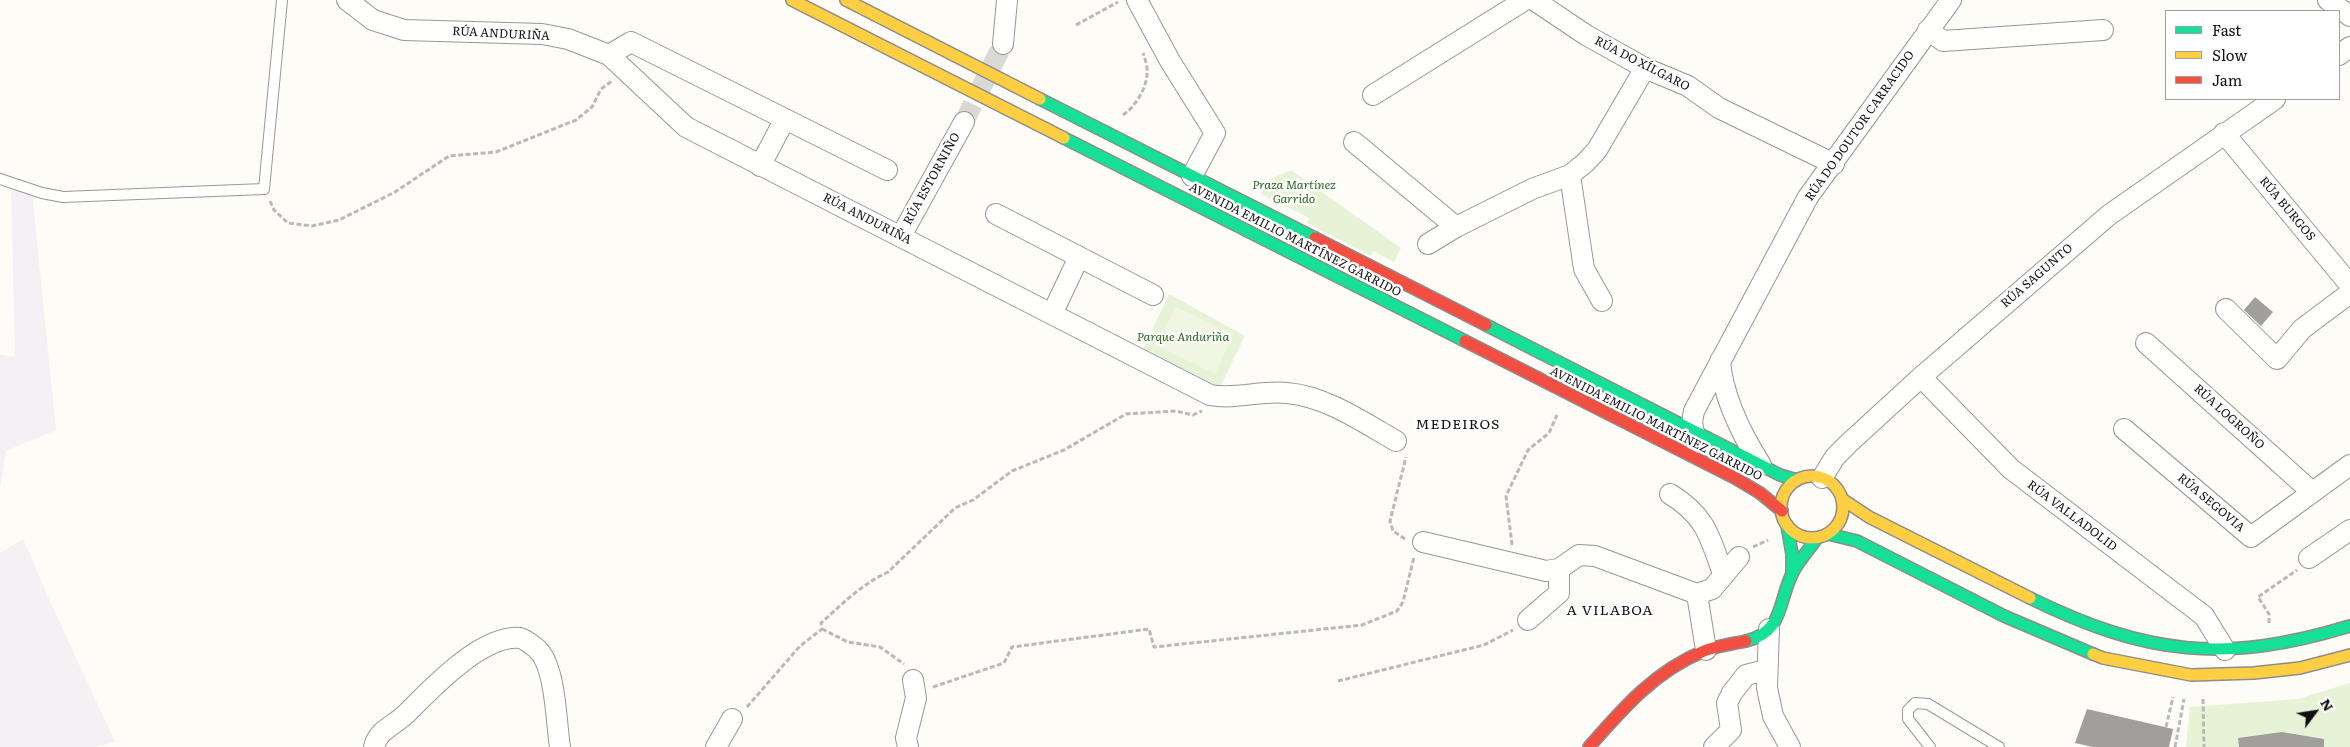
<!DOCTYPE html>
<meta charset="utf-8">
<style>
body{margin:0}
#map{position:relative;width:2350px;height:747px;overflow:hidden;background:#fdfcf7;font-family:Literata,serif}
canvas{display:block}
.legend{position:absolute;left:2165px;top:10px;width:175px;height:90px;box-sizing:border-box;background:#fff;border:1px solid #a0a0a0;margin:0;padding:6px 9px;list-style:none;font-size:15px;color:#111}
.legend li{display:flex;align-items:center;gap:10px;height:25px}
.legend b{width:25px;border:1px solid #a0a0a0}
.north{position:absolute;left:2290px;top:687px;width:50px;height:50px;-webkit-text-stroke:4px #fff;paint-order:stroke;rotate:59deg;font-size:14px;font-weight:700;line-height:20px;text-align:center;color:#111}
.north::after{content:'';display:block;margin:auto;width:18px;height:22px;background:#111;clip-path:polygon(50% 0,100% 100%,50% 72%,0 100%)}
</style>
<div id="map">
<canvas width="2350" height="747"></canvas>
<ul class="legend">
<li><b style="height:6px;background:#16e098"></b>Fast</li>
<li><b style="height:6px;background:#ffcf43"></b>Slow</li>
<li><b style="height:6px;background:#f24e42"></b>Jam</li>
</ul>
<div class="north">N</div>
</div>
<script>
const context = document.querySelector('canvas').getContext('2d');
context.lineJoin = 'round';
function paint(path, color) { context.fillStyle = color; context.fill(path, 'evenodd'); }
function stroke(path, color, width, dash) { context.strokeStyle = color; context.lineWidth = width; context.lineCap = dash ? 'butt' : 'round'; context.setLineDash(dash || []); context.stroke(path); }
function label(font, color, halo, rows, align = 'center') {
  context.font = font + ' Literata,serif'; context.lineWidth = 5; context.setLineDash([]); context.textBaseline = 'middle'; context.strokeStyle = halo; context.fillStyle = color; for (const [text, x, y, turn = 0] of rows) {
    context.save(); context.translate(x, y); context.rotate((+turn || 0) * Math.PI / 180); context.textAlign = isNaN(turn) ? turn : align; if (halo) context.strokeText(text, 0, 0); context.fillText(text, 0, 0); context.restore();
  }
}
paint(new Path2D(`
 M11 183 32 192 56 430 6 451 0 490V355L15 357Z
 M23 539 53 608 115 742 96 747H0V553Z`), '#f5f0f3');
paint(new Path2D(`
 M1291 170 1401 248 1394 262 1373 251 1371 256 1307 223 1309 218 1261 194 1268 180Z
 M1169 294 1245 336 1220 387 1142 351Z
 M2350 683V747H2186L2190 707 2298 699Z`), '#e7f3d7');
paint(new Path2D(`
 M1176 307 1234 334 1215 374 1156 345Z`), '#f0f6e1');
paint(new Path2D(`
 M2255 297 2273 312 2261 326 2244 310Z
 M2087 709 2173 729 2169 747H2093L2075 743Z
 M2282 732 2324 739V747H2239L2238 738Z`), '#a19f9c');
stroke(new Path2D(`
 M964 122 1003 44`), '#dad9d4', 20, [20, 10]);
const lane = new Path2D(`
 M0 179 42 193 63 197 264 189 282 0
 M1930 747 1908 719V710L1915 703 1928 704 1999 747`);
const street = new Path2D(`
 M347 0 373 20 404 30 542 34 568 39 609 55 686 127 1210 395C1236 400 1261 390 1287 393 1325 396 1363 422 1396 441
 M1137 0 1170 61 1215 133 1192 176
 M1534 0 1586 35 1645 68 1688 86 1719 108 1834 164
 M2328 0 2350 16
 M1928 30 1943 41 2103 30
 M1003 44 1007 0
 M609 55 631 42 785 119 760 166
 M2339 55 2350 47
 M1373 95 1525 0
 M785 119 887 170
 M2224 133 2350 285
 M1354 142 1456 227 1532 189 1570 175 1585 163 1597 150 1645 68
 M1570 175 1584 269 1602 301
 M996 214 1153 295
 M901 236 964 122
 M1428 244 1456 227
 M2226 309 2277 359 2302 329 2350 293
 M1052 314 1079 257
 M2146 343 2312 492
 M1720 361C1723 398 1742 435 1761 465
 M1921 377 2011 469 2204 616 2225 650
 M2124 429 2251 537 2350 465
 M1696 443 1692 422 1694 411 1808 197 1951 0
 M1822 478 1835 457 1849 443 1921 377 2109 215 2275 99
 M1670 494C1706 516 1710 537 1723 574
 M1423 542 1546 571 1559 569 1579 555 1595 556 1697 594
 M2309 558 2350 530
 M1528 620 1559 593V569
 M1769 629 1767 688 1773 716 1790 747
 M1706 650 1697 594 1712 589 1739 557
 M374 747C378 730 393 726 405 715 430 690 482 634 520 638 525 639 532 645 536 648 556 664 556 723 560 747
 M716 747 732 719
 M908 747 906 738 916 698 913 680
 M1714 747 1731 730 1727 703 1732 693 1746 675 1766 670`);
const fast = new Path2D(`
 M1040 99 1315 238
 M1064 138 1465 341
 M1486 325 1780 475 1797 480
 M1787 525 1792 554V574
 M1828 534 1857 541 2004 616 2093 654
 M2030 598C2146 655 2225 664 2350 626
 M1746 641C1784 632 1778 602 1792 574 1798 561 1809 550 1817 538`);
const slow = new Path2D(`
 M792 0 1064 138
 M846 0 1040 99
 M1781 507a31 31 0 1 1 62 0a31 31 0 1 1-62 0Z
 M1842 499 1869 517 2030 598
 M2093 654 2103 658 2191 675 2254 673 2300 668 2350 655`);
const jam = new Path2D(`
 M1315 238 1486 325
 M1465 341 1735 478 1760 493 1782 511
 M1589 747C1623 708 1655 671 1704 651 1717 646 1732 644 1746 641`);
stroke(lane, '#979795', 12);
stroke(street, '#979795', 22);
stroke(fast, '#8e8d8b', 14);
stroke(slow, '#8e8d8b', 14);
stroke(jam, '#8e8d8b', 14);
stroke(new Path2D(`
 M1076 25 1118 2
 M1123 115C1135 107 1147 88 1147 73 1148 67 1145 59 1143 53
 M270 201 274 210 288 223 312 226 339 220 395 192 449 156 496 152 576 120 592 107 601 89 612 81
 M1405 539 1393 531 1390 521 1406 457
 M1512 545 1506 496 1528 450 1549 433 1557 415
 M1753 547 1768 540
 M2269 623V614L2258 597 2297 570
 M822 629 848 642 880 647 904 664
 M1338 681 1484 645 1513 630
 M933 687 1004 663 1012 647 1149 629 1154 647 1362 625 1397 611 1403 602 1414 557
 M2203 699 2204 747
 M747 707 800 646 822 629 821 623C842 604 862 584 888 572L955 508 973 500 1012 471 1064 450 1126 414 1176 411 1193 415 1202 411
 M2166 727 2173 697
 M2175 747 2184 699`), '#b9b9b8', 3, [5, 2.5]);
stroke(lane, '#fffffe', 10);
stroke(street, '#fffffe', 20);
stroke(fast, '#16e098', 11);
stroke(slow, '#ffcf43', 11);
stroke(jam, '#f24e42', 11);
label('12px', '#111', '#fff', [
 ["RÚA ANDURIÑA",501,34,3],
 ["RÚA DO XÍLGARO",1642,64,27],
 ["RÚA DO DOUTOR CARRACIDO",1860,126,-55],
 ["RÚA ESTORNIÑO",932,179,-61],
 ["RÚA BURGOS",2287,209,50],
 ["RÚA ANDURIÑA",867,219,27],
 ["AVENIDA EMILIO MARTÍNEZ GARRIDO",1295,240,27],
 ["RÚA SAGUNTO",2037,276,-41],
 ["RÚA LOGROÑO",2229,417,42],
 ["AVENIDA EMILIO MARTÍNEZ GARRIDO",1656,424,27],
 ["RÚA SEGOVIA",2211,503,40],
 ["RÚA VALLADOLID",2072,516,37]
]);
label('italic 12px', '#2f6b1f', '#fff', [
 ["Praza Martínez",1294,185],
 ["Garrido",1294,199],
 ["Parque Anduriña",1183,337]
]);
context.letterSpacing = '1px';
label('14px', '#111', '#fff', [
 ["MEDEIROS",1458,425],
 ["A VILABOA",1610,611]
]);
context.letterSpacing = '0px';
</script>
